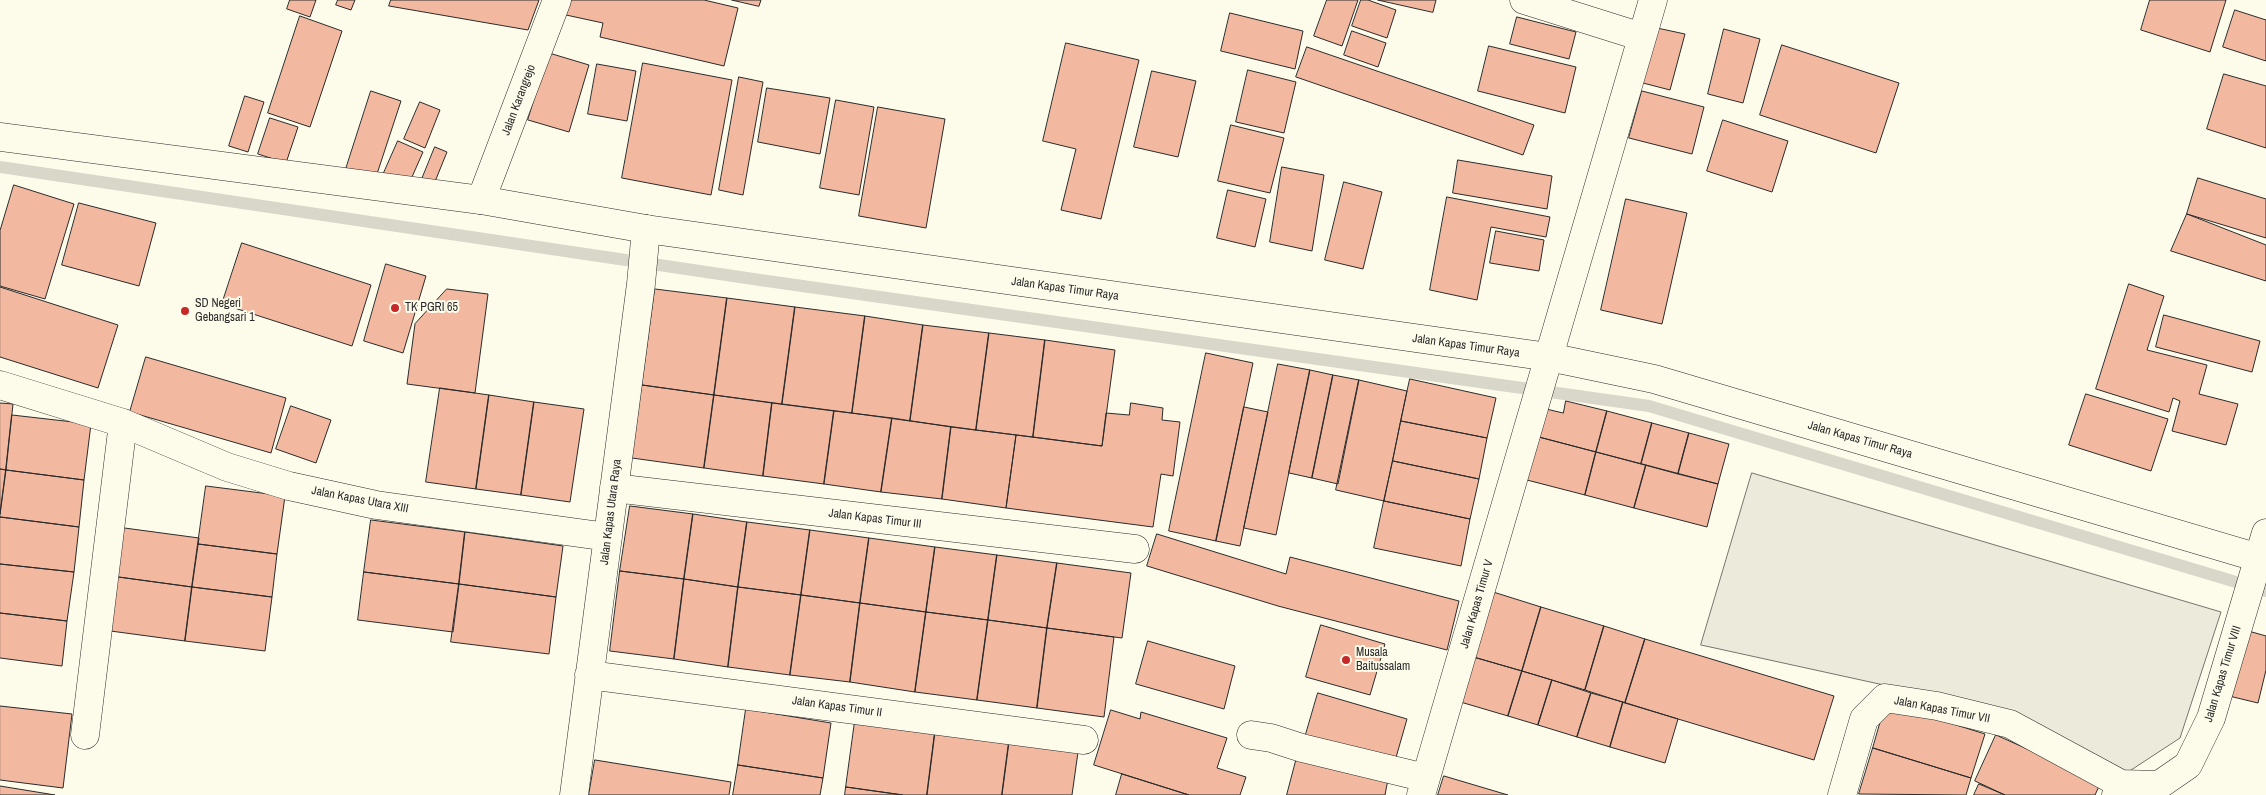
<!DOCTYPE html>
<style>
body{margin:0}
canvas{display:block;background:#fdfbea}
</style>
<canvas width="2266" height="795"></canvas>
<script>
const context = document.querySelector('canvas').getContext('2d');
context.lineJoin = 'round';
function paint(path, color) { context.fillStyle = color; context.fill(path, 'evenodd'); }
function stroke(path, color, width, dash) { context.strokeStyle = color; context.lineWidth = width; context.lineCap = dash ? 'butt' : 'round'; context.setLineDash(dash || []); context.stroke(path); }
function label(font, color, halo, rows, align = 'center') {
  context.font = font + ' "Archivo Narrow",sans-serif'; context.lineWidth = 4; context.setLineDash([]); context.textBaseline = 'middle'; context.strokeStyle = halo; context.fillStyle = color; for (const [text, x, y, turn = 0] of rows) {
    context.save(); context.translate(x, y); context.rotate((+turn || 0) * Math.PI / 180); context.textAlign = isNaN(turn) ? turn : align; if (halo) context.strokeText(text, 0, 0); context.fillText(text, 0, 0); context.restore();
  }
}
const green = new Path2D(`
 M1752 473 2221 612 2180 738 2128 772 2021 715 1701 645Z`);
paint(green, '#ecebdb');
stroke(green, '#74746e', 1);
stroke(new Path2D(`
 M0 167 760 280 1649 406 2266 591`), '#d8d7c9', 12);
const building = new Path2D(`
 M290 0H316L310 17 287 9Z
 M338 0H355L351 10 336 5Z
 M391 0H539L528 30 389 6Z
 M570 0H704L738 8 724 66 600 37 603 23 566 15Z
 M732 0H761L759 6Z
 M1327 0H1358L1342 46 1314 36Z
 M1361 0H1368L1396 10 1387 38 1352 26Z
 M1378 0H1436L1433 12Z
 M2150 0H2226L2210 52 2141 30Z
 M2235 10 2266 20V61L2223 47Z
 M1230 13 1303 31 1295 69 1221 51Z
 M300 16 342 31 310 127 268 113Z
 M1517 17 1576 32 1569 59 1510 44Z
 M1657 28 1685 34 1670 90 1643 83Z
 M1724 29 1760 39 1743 103 1708 94Z
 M1352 31 1386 43 1378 67 1344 55Z
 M1066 43 1139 60 1101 219 1061 210 1076 149 1043 141Z
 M1782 45 1899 83 1876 153 1760 115Z
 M1489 46 1576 67 1565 113 1478 91Z
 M1307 47 1534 125 1523 155 1296 77Z
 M549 53 589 65 569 132 528 120Z
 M643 63 732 80 711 195 622 178Z
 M597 64 636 71 627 121 588 114Z
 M1248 70 1296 82 1284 133 1236 122Z
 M1152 71 1196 81 1178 157 1134 147Z
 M2224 74 2266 86V148L2207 129Z
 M739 77 763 82 743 195 719 190Z
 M767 88 830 98 820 154 758 142Z
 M371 91 401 101 375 180 346 169Z
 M1642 91 1704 107 1692 154 1629 138Z
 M245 96 264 102 248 152 229 146Z
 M836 100 874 107 859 195 820 188Z
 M420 102 440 110 425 148 404 139Z
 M878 107 945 119 926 228 859 216Z
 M270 118 298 127 286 163 258 154Z
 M1723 120 1788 141 1772 192 1707 171Z
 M1231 125 1284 138 1270 193 1218 181Z
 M398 141 423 152 408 186 383 175Z
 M435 147 447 152 432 189 420 184Z
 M1458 160 1552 176 1547 209 1453 193Z
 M1282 167 1324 175 1312 251 1270 242Z
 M2198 178 2266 199V238L2187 214Z
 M1344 182 1382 192 1363 269 1325 260Z
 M14 185 74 204 45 299 0 286V231Z
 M1228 190 1266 199 1255 247 1217 238Z
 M1447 197 1550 217 1546 237 1491 227 1477 300 1430 290Z
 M1626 199 1687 213 1662 324 1601 310Z
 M79 203 156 223 139 286 62 265Z
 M2187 214 2266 245V281L2171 251Z
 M1496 231 1544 240 1539 271 1490 263Z
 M242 243 371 285 352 346 222 304Z
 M386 264 426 276 403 353 364 341Z
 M2129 284 2164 296 2147 350 2207 365 2199 394 2238 404 2226 445 2172 431 2180 401 2173 398 2169 412 2096 389Z
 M0 287 118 325 98 388 0 357Z
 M447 289 488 294 475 393 407 384 415 324Z
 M655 289 727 298 714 395 642 385Z
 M727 298 795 307 782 404 714 395Z
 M795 307 865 316 852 413 782 404Z
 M2164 315 2260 341 2252 372 2156 347Z
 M865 316 923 325 910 421 852 413Z
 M923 325 989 333 976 430 910 421Z
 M989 333 1045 340 1033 437 976 430Z
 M1045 340 1115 350 1102 446 1033 437Z
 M1206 353 1253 363 1216 541 1169 531Z
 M146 357 286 398 271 453 130 412Z
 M1278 364 1310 370 1276 535 1244 528Z
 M1310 370 1333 375 1312 478 1289 473Z
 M1333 375 1359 380 1338 484 1312 478Z
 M1410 379 1496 398 1487 438 1401 421Z
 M1359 380 1407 391 1384 501 1336 490Z
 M642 385 714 395 704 468 632 458Z
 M440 388 489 395 476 489 426 482Z
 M2086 394 2168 419 2151 471 2069 445Z
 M489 395 534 402 521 495 476 489Z
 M714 395 772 403 763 476 704 468Z
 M1566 401 1607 411 1596 452 1535 436 1542 408 1563 413Z
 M534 402 584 409 570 502 521 495Z
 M0 403 13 404 6 470 0 469Z
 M772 403 834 411 824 484 763 476Z
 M1131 403 1163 408 1162 420 1180 422 1173 476 1161 474 1153 527 1006 508 1016 435 1102 446 1106 413 1129 415Z
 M291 406 331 420 316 463 276 449Z
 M1244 407 1268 412 1240 546 1216 541Z
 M834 411 892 418 881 492 824 484Z
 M1607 411 1652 423 1641 464 1596 452Z
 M12 415 91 424 84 480 6 470Z
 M892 418 951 427 942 499 881 492Z
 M1401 421 1487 438 1479 479 1393 461Z
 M1652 423 1689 433 1678 474 1641 464Z
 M951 427 1016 435 1006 508 942 499Z
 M1689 433 1729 444 1718 484 1678 474Z
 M1535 436 1596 452 1585 495 1523 479Z
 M1596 452 1646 465 1634 508 1585 495Z
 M1393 461 1479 479 1470 519 1384 501Z
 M1646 465 1718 484 1707 527 1634 508Z
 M0 469 6 470 0 514Z
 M6 470 84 480 79 527 0 517Z
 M206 486 285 496 277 554 198 544Z
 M1384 501 1470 519 1461 566 1374 548Z
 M630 506 693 514 684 579 620 571Z
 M693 514 747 522 738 587 684 579Z
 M0 517 79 527 74 572 0 564Z
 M371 520 465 532 459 584 364 572Z
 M747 522 810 530 801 595 738 587Z
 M117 527 199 538 192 587 111 576Z
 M810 530 869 538 860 603 801 595Z
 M465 532 563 546 556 597 459 584Z
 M1157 534 1286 574 1290 557 1459 601 1447 650 1278 606 1147 566Z
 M869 538 935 547 926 612 860 603Z
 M198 544 277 554 272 597 192 587Z
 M935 547 997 555 988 620 926 612Z
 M997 555 1057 563 1047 628 988 620Z
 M1057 563 1131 573 1122 638 1047 628Z
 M0 564 74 572 67 621 0 613Z
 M620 571 684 579 674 659 610 651Z
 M364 572 459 584 453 632 358 620Z
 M111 576 192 587 185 641 103 630Z
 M684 579 738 587 728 667 674 659Z
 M459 584 556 597 549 654 451 642Z
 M192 587 272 597 265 651 185 641Z
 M738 587 801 595 790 675 728 667Z
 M1490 591 1541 607 1522 671 1470 656Z
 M801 595 860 603 850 682 790 675Z
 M860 603 926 612 915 692 850 682Z
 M1541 607 1604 626 1585 690 1522 671Z
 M926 612 988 620 977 700 915 692Z
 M0 613 67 621 62 666 0 658Z
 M988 620 1047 628 1037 708 977 700Z
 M1321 625 1385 644 1370 695 1306 677Z
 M1604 626 1645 639 1625 703 1585 690Z
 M1047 628 1114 637 1104 717 1037 708Z
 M2245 630 2266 636V670L2258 703 2229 696Z
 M1645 639 1834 696 1814 760 1625 703Z
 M1148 641 1235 666 1224 709 1136 684Z
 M1470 656 1522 671 1508 716 1457 701Z
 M1522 671 1552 680 1538 725 1508 716Z
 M1552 680 1591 693 1577 737 1538 725Z
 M1318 693 1407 719 1393 768 1304 741Z
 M1591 693 1623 702 1610 747 1577 737Z
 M1623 702 1678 719 1665 763 1610 747Z
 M1886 703 1985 734 1971 778 1873 748Z
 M0 706 72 714 63 788 0 780Z
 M746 709 831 723 823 778 738 765Z
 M1111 710 1140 719 1141 712 1227 738 1217 768 1246 777 1240 795H1189L1094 765Z
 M855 721 935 732 927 795H903L846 787Z
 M935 732 1009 742 1002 795H927Z
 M1996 735 2101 782 2095 795H2005L1975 781Z
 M1009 742 1078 752 1072 795H1002Z
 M1873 748 1971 778 1966 795 1859 794Z
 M1297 757 1388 779 1385 795H1287Z
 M595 760 731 782 729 795H589Z
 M738 765 823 778 820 795H733Z
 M1122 774 1189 795H1116Z
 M1444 776 1508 795H1438Z
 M1979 784 2005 795H1974Z
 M0 786 55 795H0Z
 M846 787 903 795H845Z`);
paint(building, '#f2b8a0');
stroke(building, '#2b2b2b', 1);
const street = new Path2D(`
 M1524 0 1642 37
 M481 200 557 0
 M0 385 123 423 227 467 289 486 376 505 608 537
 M614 488 1135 549
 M589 675 1084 740
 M85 735 123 423
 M1251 735 1271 738 1302 748 1426 778
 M574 795 641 284 646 229
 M1421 795 1653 0
 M1842 795 1864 719 1885 698 1937 706 2010 724 2121 784
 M2116 795 2121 784 2159 785 2188 765 2211 718 2266 533`);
const secondary = new Path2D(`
 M0 137 481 200 646 229 1549 357 1654 379 2266 560`);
stroke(street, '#2b2b2b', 29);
stroke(secondary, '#2b2b2b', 29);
stroke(street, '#fdfbea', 28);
stroke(secondary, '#fdfbea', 28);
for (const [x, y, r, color] of [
 [395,308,5,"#c62828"],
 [185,311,5,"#c62828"],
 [1346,660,5,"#c62828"]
]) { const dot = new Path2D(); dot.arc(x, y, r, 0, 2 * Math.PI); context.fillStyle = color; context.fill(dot); stroke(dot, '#fdfbea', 2); }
label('12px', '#2b2b2b', '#fdfbea', [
 ["Jalan Karangrejo",519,100,-69],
 ["Jalan Kapas Timur Raya",1065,289,8],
 ["Jalan Kapas Timur Raya",1466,346,8],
 ["Jalan Kapas Timur Raya",1860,440,16],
 ["Jalan Kapas Utara XIII",360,500,11],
 ["Jalan Kapas Utara Raya",611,512,-83],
 ["Jalan Kapas Timur III",875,519,7],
 ["Jalan Kapas Timur V",1477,604,-74],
 ["Jalan Kapas Timur VIII",2223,674,-73],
 ["Jalan Kapas Timur II",837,707,8],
 ["Jalan Kapas Timur VII",1942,710,11]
]);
label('12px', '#2b2b2b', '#fdfbea', [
 ["SD Negeri",195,304],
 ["Gebangsari 1",195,318],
 ["TK PGRI 65",405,308],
 ["Musala",1356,653],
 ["Baitussalam",1356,667]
], 'left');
</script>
